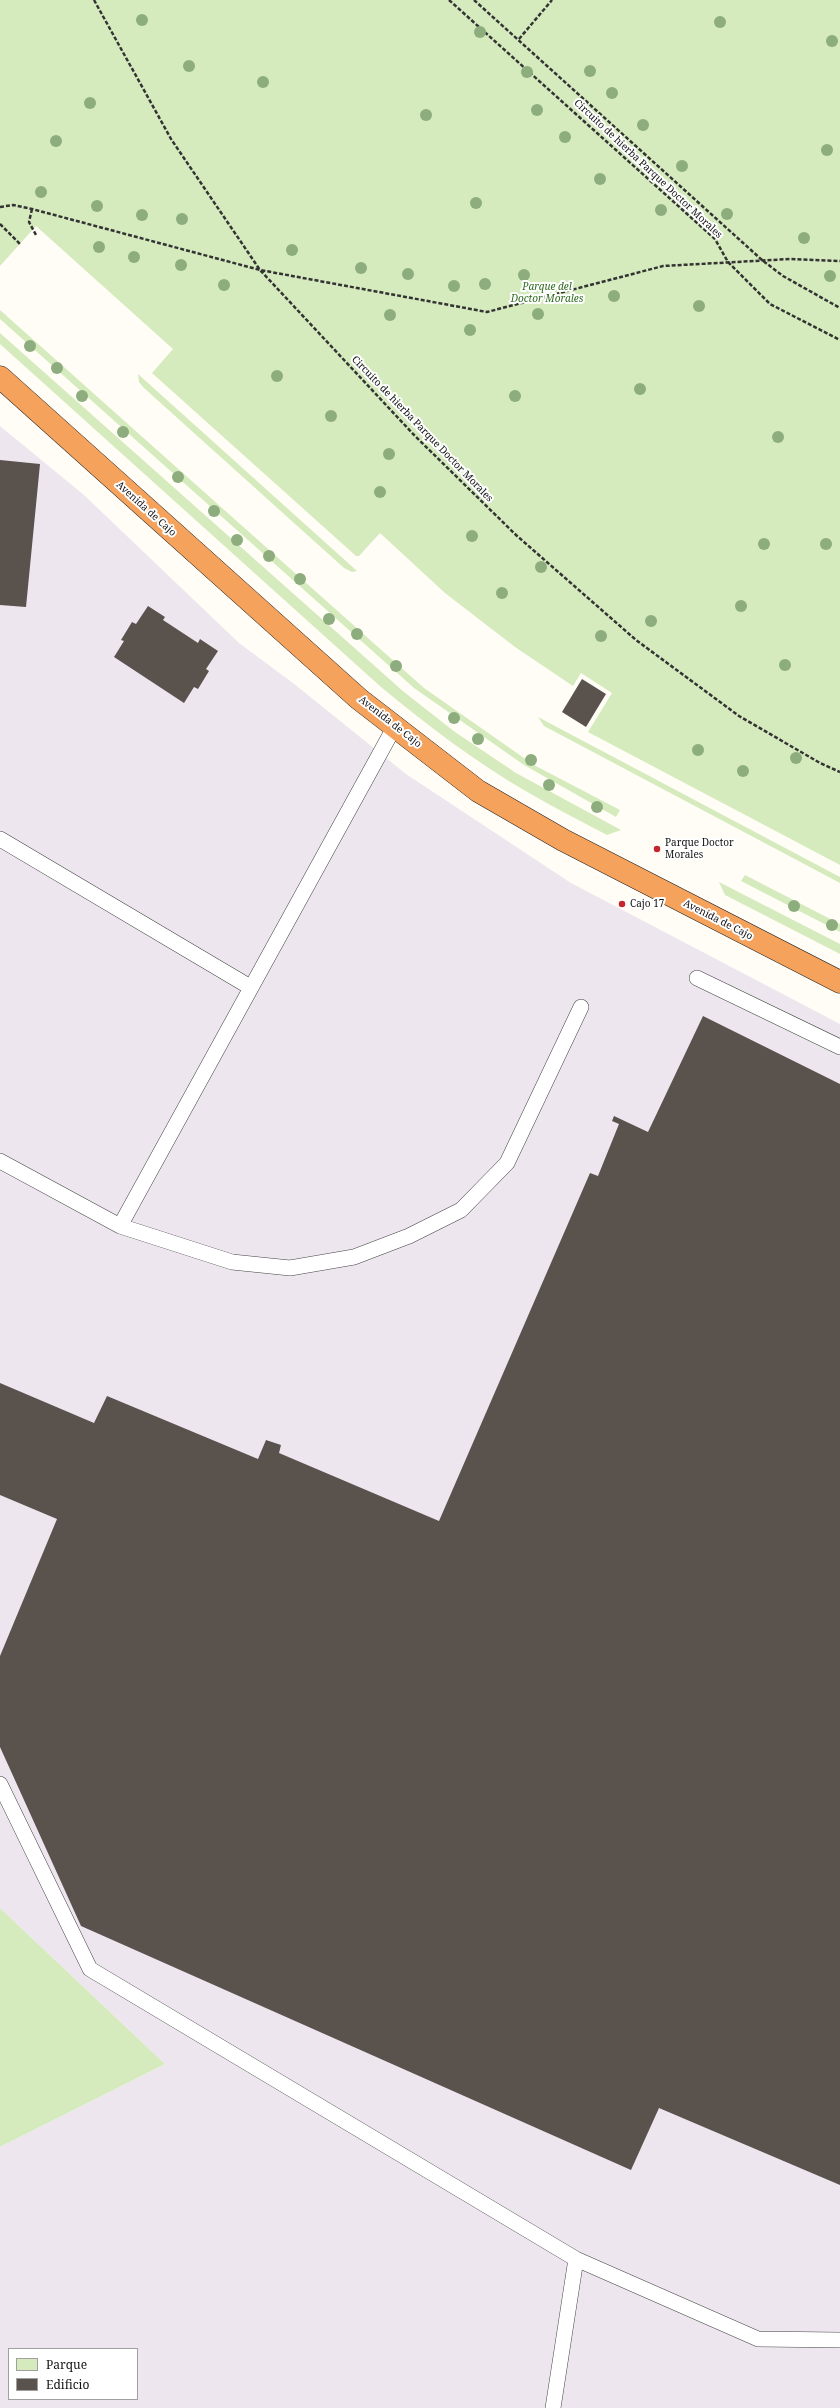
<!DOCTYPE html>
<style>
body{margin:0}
#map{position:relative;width:840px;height:2408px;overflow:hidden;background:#fffdf5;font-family:"Noto Serif",serif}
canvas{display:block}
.legend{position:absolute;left:8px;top:2348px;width:130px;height:52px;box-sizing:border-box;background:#fff;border:1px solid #a0a0a0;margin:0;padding:5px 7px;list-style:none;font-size:12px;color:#111}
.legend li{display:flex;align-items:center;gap:8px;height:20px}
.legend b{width:20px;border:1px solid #a0a0a0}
</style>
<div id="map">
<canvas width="840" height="2408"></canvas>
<ul class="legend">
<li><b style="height:11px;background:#d5ebbd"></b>Parque</li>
<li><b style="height:11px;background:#5a524d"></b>Edificio</li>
</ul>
</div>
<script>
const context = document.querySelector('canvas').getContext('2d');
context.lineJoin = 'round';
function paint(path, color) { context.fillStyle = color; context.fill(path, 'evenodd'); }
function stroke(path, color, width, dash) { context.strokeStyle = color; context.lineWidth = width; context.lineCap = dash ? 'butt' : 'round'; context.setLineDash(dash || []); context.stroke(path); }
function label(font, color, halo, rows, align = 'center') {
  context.font = font + ' "Noto Serif",serif'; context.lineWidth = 4; context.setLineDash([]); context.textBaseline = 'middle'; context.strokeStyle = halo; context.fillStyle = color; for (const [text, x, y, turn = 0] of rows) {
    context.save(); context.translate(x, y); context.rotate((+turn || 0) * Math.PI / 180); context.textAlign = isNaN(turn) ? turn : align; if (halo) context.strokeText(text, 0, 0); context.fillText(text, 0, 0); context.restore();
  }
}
paint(new Path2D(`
 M0 426 84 495 239 643 293 683 406 774 571 883 840 1024V2408H0V2147L165 2064 0 1908ZM9 2349H137V2399H9Z`), '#eee6ef');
paint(new Path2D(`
 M0 0H840V865L588 732 612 693 581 673 573 686 515 647 445 593 380 533 359 556H356L152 373 173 349 36 226 0 266Z
 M0 310 424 688 534 765 620 810 616 817 524 765 414 688 0 319Z
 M0 333 404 692 455 732 516 773 621 830 607 835C581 821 555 808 529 793 477 763 428 726 381 687L0 344Z
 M138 374 357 571 352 572 344 568 144 388 139 382Z
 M538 717 840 877V883L544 726Z
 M745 875 840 924V932L741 881Z
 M719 882 840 944V954L725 895Z
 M0 1908 165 2064 0 2147Z`), '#d5ebbd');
paint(new Path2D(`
 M0 460 40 464 26 607 0 605Z
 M148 606 165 617 163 620 198 643 200 639 218 651 206 669 209 671 198 689 194 687 184 703 114 657 124 641 121 640 132 622 136 624Z
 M582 679 606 694 586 727 562 712Z
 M703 1016 840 1084V2185L659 2108 631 2170 81 1926 0 1747V1656L57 1519 0 1495V1383L94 1423 107 1396 258 1459 266 1440 281 1445 279 1453 439 1521 590 1173 598 1176 619 1124 612 1121 614 1116 648 1132Z`), '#5a524d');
const lane = new Path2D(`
 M0 839 250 987
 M697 978 840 1047
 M0 1161 120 1226 232 1262 290 1268 354 1257 409 1236 461 1210 507 1163 581 1007
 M120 1226 395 726
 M0 1784 90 1969 576 2259 758 2339 840 2340
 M553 2408 576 2259`);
const highway = new Path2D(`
 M0 377 359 699 478 791 563 840 840 982`);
stroke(lane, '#444', 16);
stroke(highway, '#222', 23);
stroke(new Path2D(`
 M94 0 171 139 260 270 415 436 516 535 636 640 739 716 820 763 840 772
 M449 0 715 239 728 262 770 304 840 340
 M474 0 762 260 783 276 840 308
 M519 39 552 0
 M0 207 13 205 32 209 260 270 487 312 663 266 790 259 840 261
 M32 209 29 222 36 235
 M0 224 20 244`), '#333', 2.5, [4, 2]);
stroke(lane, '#fff', 15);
stroke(highway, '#f5a25d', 22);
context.fillStyle = '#8dad7f';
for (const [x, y] of [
 [142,20],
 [720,22],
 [480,32],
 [832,41],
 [189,66],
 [590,71],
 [527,72],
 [263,82],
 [612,93],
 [90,103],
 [537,110],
 [426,115],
 [643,125],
 [565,137],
 [56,141],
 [827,150],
 [682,166],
 [600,179],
 [41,192],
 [476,203],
 [97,206],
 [661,210],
 [727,214],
 [142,215],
 [182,219],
 [804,238],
 [99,247],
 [292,250],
 [134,257],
 [181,265],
 [361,268],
 [408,274],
 [524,275],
 [830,276],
 [485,284],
 [224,285],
 [454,286],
 [614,296],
 [699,306],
 [538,314],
 [390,315],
 [470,330],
 [30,346],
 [57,368],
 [277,376],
 [640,389],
 [82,396],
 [515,396],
 [331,416],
 [123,432],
 [778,437],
 [389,454],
 [178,477],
 [380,492],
 [214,511],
 [472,536],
 [237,540],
 [764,544],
 [826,544],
 [269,556],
 [541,567],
 [300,579],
 [502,593],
 [741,606],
 [329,619],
 [651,621],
 [357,634],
 [601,636],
 [785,665],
 [396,666],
 [454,718],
 [478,739],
 [698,750],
 [796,758],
 [531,760],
 [743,771],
 [549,785],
 [597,807],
 [794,906],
 [832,925]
]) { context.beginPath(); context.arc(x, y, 6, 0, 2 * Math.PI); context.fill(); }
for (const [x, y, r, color] of [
 [657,849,4,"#c4262e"],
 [622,904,4,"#c4262e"]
]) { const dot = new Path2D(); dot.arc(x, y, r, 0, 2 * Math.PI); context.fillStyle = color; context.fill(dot); stroke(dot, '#fff', 1.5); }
label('10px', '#111', '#fff', [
 ["Circuito de hierba Parque Doctor Morales",648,169,43],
 ["Circuito de hierba Parque Doctor Morales",422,429,46],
 ["Avenida de Cajo",146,509,42],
 ["Avenida de Cajo",390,722,38],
 ["Avenida de Cajo",718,920,27]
]);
label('italic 10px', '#2f6b1f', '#fff', [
 ["Parque del",547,287],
 ["Doctor Morales",547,299]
]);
label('10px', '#111', '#fff', [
 ["Parque Doctor",665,843],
 ["Morales",665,855],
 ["Cajo 17",630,904]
], 'left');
</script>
